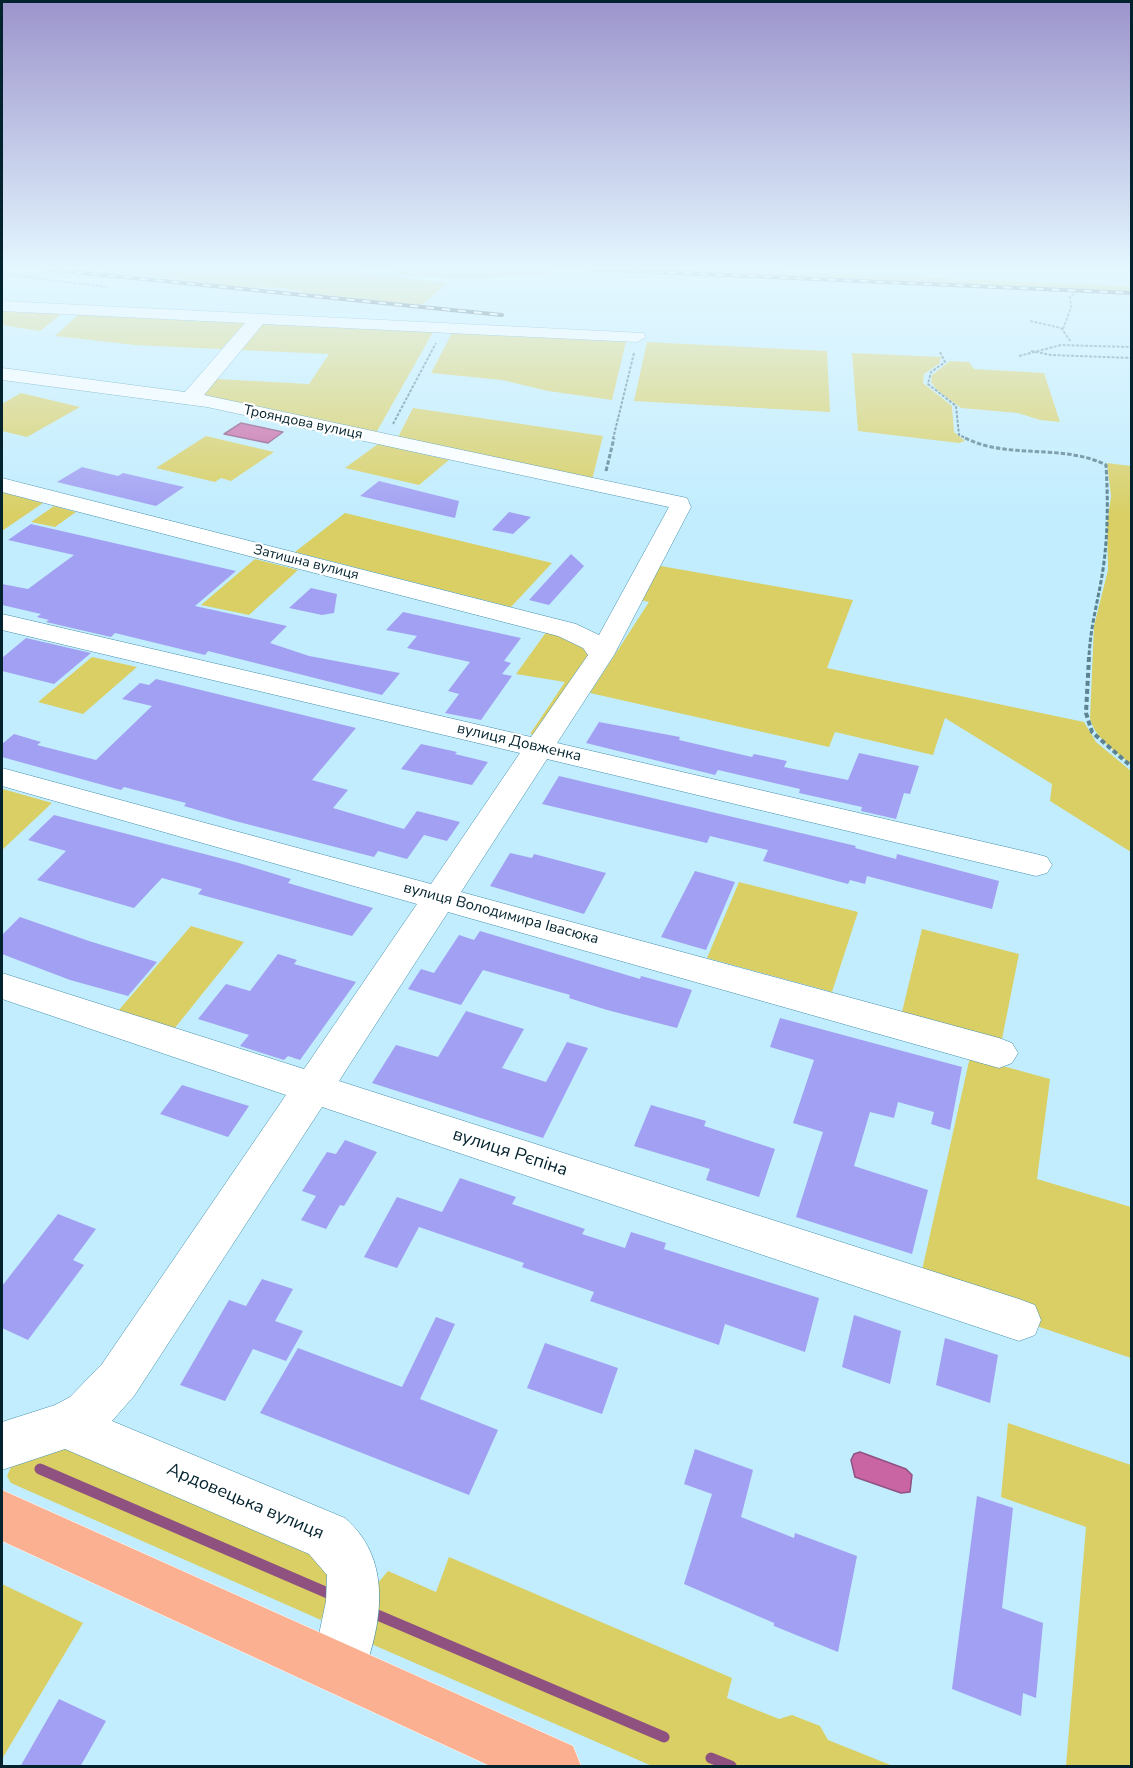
<!DOCTYPE html>
<meta charset="utf-8">
<style>
body{margin:0}
#map{position:relative;width:1133px;height:1768px;overflow:hidden;background:#c2edfe;font-family:"Nunito Sans",sans-serif}
canvas{display:block}
.frame{position:absolute;inset:0;border:3px solid #02222d;pointer-events:none}
</style>
<div id="map">
<canvas width="1133" height="1768"></canvas>
<div class="frame"></div>
</div>
<script>
const context = document.querySelector('canvas').getContext('2d');
context.lineJoin = 'round';
function paint(path, color) { context.fillStyle = color; context.fill(path, 'evenodd'); }
function stroke(path, color, width, dash) { context.strokeStyle = color; context.lineWidth = width; context.lineCap = dash ? 'butt' : 'round'; context.setLineDash(dash || []); context.stroke(path); }
function label(font, color, halo, rows, align = 'center') {
  context.font = font + ' "Nunito Sans",sans-serif'; context.lineWidth = 4.5; context.setLineDash([]); context.textBaseline = 'middle'; context.strokeStyle = halo; context.fillStyle = color; for (const [text, x, y, turn = 0] of rows) {
    context.save(); context.translate(x, y); context.rotate((+turn || 0) * Math.PI / 180); context.textAlign = isNaN(turn) ? turn : align; if (halo) context.strokeText(text, 0, 0); context.fillText(text, 0, 0); context.restore();
  }
}
paint(new Path2D(`
 M95 269H348L371 274 447 283 422 305 313 294 282 288 235 287Z
 M387 269 576 271C538 276 418 285 387 269Z
 M620 269H722L1131 286 1132 291Z
 M2 311 61 314 40 331 2 325Z
 M79 314 245 323 221 349 135 345 55 336Z
 M263 324 433 332 376 433 201 397 217 379 309 384 329 354 241 350Z
 M452 333 626 342 612 400 548 391 502 380 431 373Z
 M647 342 827 351 830 412 634 401Z
 M852 353 941 357 939 364 924 374 923 383 952 406 954 432 965 441 959 443 858 431Z
 M950 361 969 362 974 369 1044 373 1060 422 1040 420 1018 413 961 408 937 390 931 382 932 375Z
 M21 393 80 407 27 437 2 431V404Z
 M413 408 603 436 592 480 397 439Z
 M206 436 274 452 231 481 221 478 215 482 156 468Z
 M378 444 449 460 419 485 345 468Z
 M1107 463 1131 466V764C1116 752 1095 739 1090 718L1094 626 1108 570 1107 524 1111 496Z
 M2 492 43 503 2 531Z
 M54 506 76 512 55 527 31 522Z
 M345 513 552 563 511 607 295 552Z
 M255 559 298 570 249 615 201 605Z
 M655 565 853 600 827 668 1084 722 1096 742 1131 771V852L1050 801 1052 784 945 718 933 755 835 732 829 747 590 693 649 602 637 599Z
 M547 631 578 640 591 656 540 736 530 734 565 682 516 674Z
 M92 657 137 667 83 714 38 702Z
 M3 789 52 803 2 850V791Z
 M739 882 858 912 832 992 707 958Z
 M191 926 244 942 174 1029 118 1011Z
 M922 929 1019 954 1002 1039 902 1012Z
 M970 1057 1050 1079 1037 1179 1131 1207V1358L1019 1320 920 1279Z
 M1008 1423 1131 1465V1766H1066L1086 1527 1001 1497Z
 M62 1447 312 1552 325 1561 330 1594 321 1620 11 1483 7 1476 11 1467Z
 M449 1557 732 1678 727 1698 779 1719 792 1715 820 1726 828 1740 893 1766H652L369 1643 377 1584 388 1571 436 1592Z
 M2 1584 83 1623 2 1759Z`), '#d9cf65');
const water = new Path2D(`
 M241 423 283 432 268 443 224 434Z
 M860 1452 906 1469 912 1475 910 1492 901 1493 855 1477 851 1460 854 1454Z`);
paint(water, '#ca65a3');
stroke(water, '#8e5180', 1.5);
stroke(new Path2D(`
 M40 1469 330 1594
 M368 1611 664 1737
 M711 1758 731 1766`), '#8e5180', 11);
paint(new Path2D(`
 M82 467 118 476 123 473 184 487 156 506 57 482Z
 M379 481 459 501 455 518 360 496Z
 M509 512 531 517 513 534 492 530Z
 M31 524 236 571 195 606 287 626 270 643 309 656 400 673 382 695 208 651 205 655 115 633 111 637 46 622 49 620 37 617 41 614 2 605V584L28 589 74 555 8 540Z
 M571 554 584 566 549 605 529 600Z
 M311 588 337 594 334 613 322 615 289 608Z
 M403 612 521 638 504 661 511 663 502 674 512 676 481 720 445 713 459 694 448 691 470 662 407 648 417 636 386 630Z
 M26 638 91 653 54 684 2 671V658Z
 M156 679 356 728 312 780 348 790 333 808 404 829 417 811 460 822 447 841 424 835 407 859 378 851 374 857 235 821 184 806 186 803 124 787 121 790 2 757V744L14 734 41 742 37 745 96 760 152 706 122 699 140 683 149 685Z
 M599 722 680 737 679 740 752 757 754 754 787 761 784 767 848 780 859 753 919 766 910 794 904 793 896 819 861 811 862 807 799 793 800 789 718 770 715 775 586 743Z
 M421 744 457 752 455 754 488 762 472 785 401 769Z
 M559 776 856 846 855 848 896 859 897 854 999 881 992 909 867 876 865 884 850 880 848 884 763 861 768 850 710 836 707 843 542 804Z
 M54 815 239 863 291 879 288 883 373 908 352 936 198 894 202 889 162 878 134 908 37 880 66 851 28 840Z
 M510 853 532 858 534 854 606 873 584 914 490 886Z
 M695 871 735 882 706 950 661 937Z
 M20 917 89 941 157 962 128 996 70 980 2 954V935Z
 M480 931 640 979 641 976 692 990 677 1028 607 1010 569 998 570 995 483 970 461 1005 408 989 421 969 434 973 459 935 474 940Z
 M278 954 297 960 294 964 356 982 300 1060 288 1056 284 1060 240 1046 249 1035 198 1019 226 984 250 991Z
 M466 1011 524 1029 502 1068 546 1082 567 1042 588 1048 543 1138 372 1083 396 1045 438 1057Z
 M780 1018 962 1067 950 1130 931 1124 934 1112 898 1102 894 1118 870 1112 854 1166 928 1190 912 1254 796 1217 823 1132 793 1123 814 1060 770 1047Z
 M182 1085 249 1106 228 1137 160 1114Z
 M651 1105 706 1121 704 1126 775 1149 759 1197 706 1180 710 1169 634 1146Z
 M345 1140 377 1152 344 1206 340 1205 326 1229 301 1220 316 1196 302 1191 327 1152 336 1154Z
 M460 1178 516 1197 512 1204 585 1229 582 1234 625 1248 631 1232 666 1243 664 1249 819 1298 805 1352 725 1324 719 1345 590 1301 594 1292 522 1267 524 1263 419 1227 397 1268 364 1257 397 1197 442 1212Z
 M58 1214 96 1229 73 1260 84 1265 28 1340 2 1328V1286Z
 M262 1279 293 1289 275 1321 303 1331 286 1361 253 1349 225 1401 180 1385 229 1300 246 1306Z
 M854 1315 901 1331 890 1384 842 1367Z
 M436 1317 455 1324 420 1399 498 1430 469 1495 260 1413 298 1348 402 1387Z
 M945 1338 998 1355 990 1403 936 1385Z
 M545 1343 618 1368 602 1414 527 1388Z
 M695 1449 753 1470 741 1517 794 1538 795 1533 857 1556 838 1652 774 1626V1623L684 1584 712 1494 684 1484Z
 M977 1496 1013 1508 1002 1608 1043 1623 1036 1698 1023 1693 1021 1716 952 1689Z
 M59 1699 106 1721 80 1767H20Z`), '#a2a0f2');
const minor = new Path2D(`
 M2 301 643 333 646 337 637 342 263 324 204 395 687 498 691 507 614 655 557 743 1036 854 1047 857 1052 865 1047 873 1036 876 547 759 461 892 999 1038 1012 1043 1018 1053 1012 1063 999 1068 448 912 339 1081 1019 1299 1035 1305 1041 1320 1035 1335 1019 1341 322 1107 134 1396 112 1421 345 1518C396 1562 381 1632 358 1687L339 1695 320 1687 312 1668 326 1601 327 1575 309 1554 65 1449 2 1470V1422L55 1405 70 1397 102 1364 286 1095 2 999V973L304 1069 417 904 2 786V768L431 884 520 753 2 630V614L531 737 588 655 583 648 558 636 2 492V478L576 624 599 635 669 507 207 407 2 380V368L185 392 245 323 2 311Z`);
const highway = new Path2D(`
 M2 1490 573 1746 581 1766H490L2 1541Z`);
stroke(minor, '#448faa', 1);
stroke(highway, '#fff', 1);
stroke(new Path2D(`
 M2 274 106 287
 M1030 321 1061 328 1071 342
 M1063 329 1071 308 1070 296 1076 293
 M1031 351 1051 355 1132 358
 M940 352 945 362 931 372 928 384 956 406 959 435 968 439
 M1019 356 1061 345 1132 347
 M393 424 436 343
 M613 439 634 353`), '#5d8290', 2, [3, 1.5]);
stroke(new Path2D(`
 M965 438C1009 460 1062 443 1106 465 1108 497 1108 530 1104 562 1100 595 1090 625 1089 658
 M606 471 614 438`), '#5d8290', 3, [4.5, 2]);
stroke(new Path2D(`
 M1089 657 1086 713 1092 732 1132 767`), '#5d8290', 4, [5, 3]);
paint(minor, '#fff');
paint(highway, '#fbb091');
const rail = new Path2D(`
 M44 269 502 315
 M588 269 1132 293`);
stroke(rail, '#1a3b47', 4);
stroke(rail, '#fff', 2, [8]);
const sky = context.createLinearGradient(0, 0, 0, 516);
sky.addColorStop(0, '#9c94cc');
sky.addColorStop(0.52, '#e4f7ff');
sky.addColorStop(1, '#e4f7ff00');
context.fillStyle = sky;
context.fillRect(0, 0, 1133, 516);
label('14px', '#02222d', '#fff', [
 ["Трояндова вулиця",303,423,12],
 ["Затишна вулиця",306,563,14]
]);
label('15px', '#02222d', '#fff', [
 ["вулиця Довженка",519,743,13],
 ["вулиця Володимира Івасюка",501,914,15]
]);
label('18px', '#02222d', '#fff', [
 ["вулиця Рєпіна",510,1153,18],
 ["Ардовецька вулиця",245,1502,23]
]);
</script>
